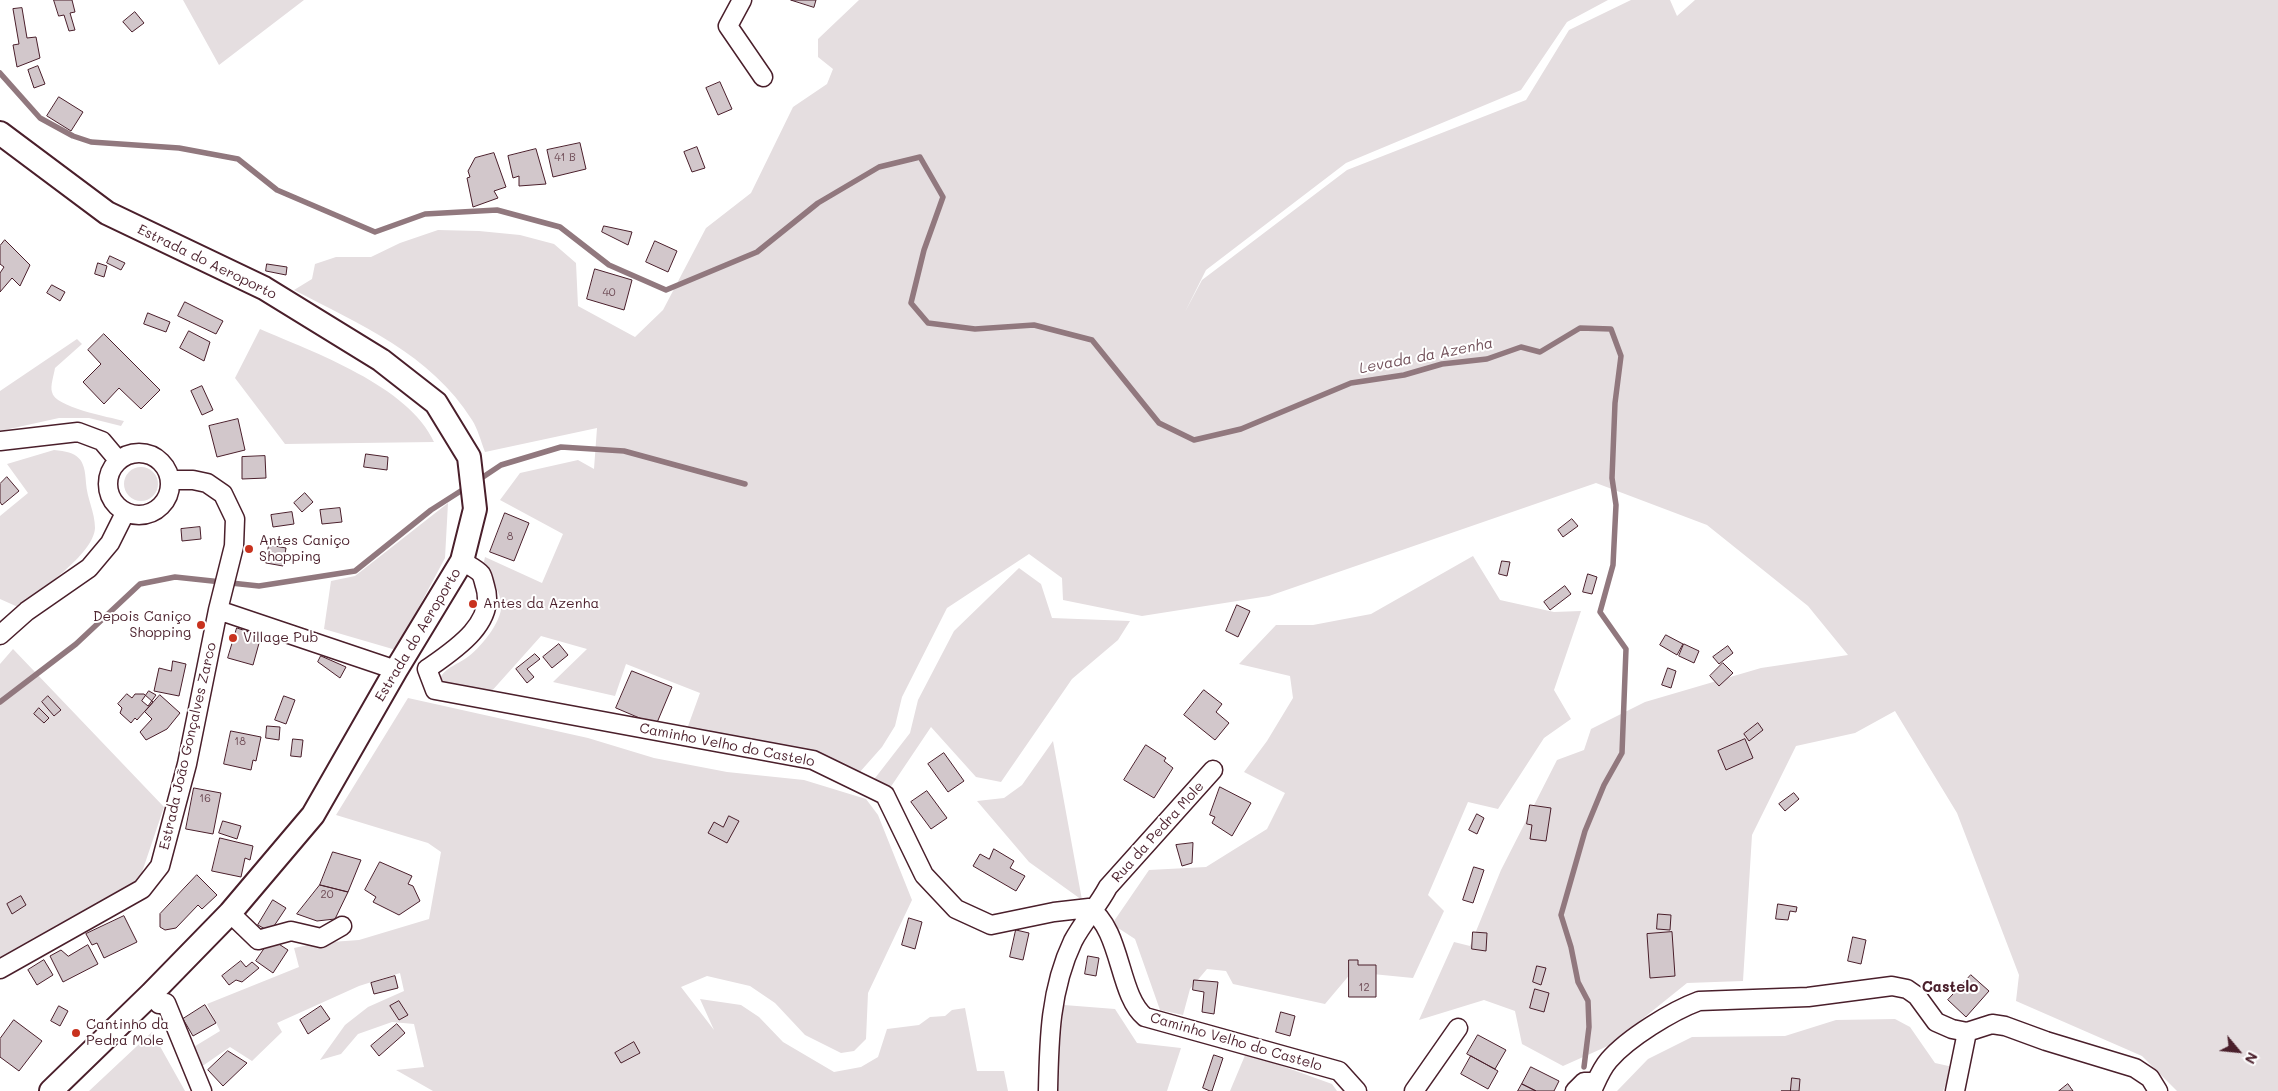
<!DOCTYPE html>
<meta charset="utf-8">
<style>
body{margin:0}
#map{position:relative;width:2278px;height:1091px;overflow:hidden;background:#fff;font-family:Mali,sans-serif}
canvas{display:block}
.north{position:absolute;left:2213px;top:1026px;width:50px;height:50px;-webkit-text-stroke:4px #fff;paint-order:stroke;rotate:118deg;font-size:14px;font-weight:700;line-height:20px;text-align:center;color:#4a1f2b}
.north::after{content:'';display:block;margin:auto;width:18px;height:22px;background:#4a1f2b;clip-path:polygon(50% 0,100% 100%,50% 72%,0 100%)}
</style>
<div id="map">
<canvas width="2278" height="1091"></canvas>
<div class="north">N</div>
</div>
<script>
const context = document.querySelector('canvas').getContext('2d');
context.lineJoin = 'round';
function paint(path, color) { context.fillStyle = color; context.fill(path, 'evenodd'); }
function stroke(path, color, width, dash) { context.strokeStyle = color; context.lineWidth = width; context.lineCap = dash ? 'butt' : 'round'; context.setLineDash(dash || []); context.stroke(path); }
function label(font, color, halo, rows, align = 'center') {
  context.font = font + ' Mali,sans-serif'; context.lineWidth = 4; context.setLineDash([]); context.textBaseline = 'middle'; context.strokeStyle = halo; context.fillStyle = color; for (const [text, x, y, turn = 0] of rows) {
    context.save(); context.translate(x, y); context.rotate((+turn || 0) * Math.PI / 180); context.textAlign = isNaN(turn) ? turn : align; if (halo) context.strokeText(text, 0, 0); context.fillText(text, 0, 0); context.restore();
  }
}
paint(new Path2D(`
 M183 0H304L219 65Z
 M859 0H1608L1567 22 1521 90 1346 163 1206 270 1185 312 1202 280 1347 170 1526 100 1569 30 1631 0H1670L1677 16 1695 0H2278V1091H2177L2142 1056 2016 1001 2019 975 1957 813 1895 711 1855 733 1796 746 1752 835 1743 981 1687 983 1610 1045 1563 1066 1522 1044 1515 1011 1484 1000 1419 1020 1454 942 1470 946 1501 870 1557 760 1584 750 1591 729 1645 702 1761 668 1848 655 1808 606 1707 525 1596 483 1269 596 1142 616 1063 600 1062 578 1029 554 947 608 902 697 895 726 882 747 859 773 687 729 700 693 626 664 615 696 553 682 587 649 541 636 490 693 442 685 439 680C446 666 458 665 469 656 482 646 505 618 501 601 498 588 490 576 483 566L485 557 542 583 563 534 500 500 520 473 578 460 594 469 597 428 485 452C481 442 478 429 472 420 431 354 359 324 294 290L312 279 315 264 336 257H371L400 243 438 230 479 231 520 235 554 244 576 263 578 306 635 337 663 310 706 228 751 193 793 107 827 84 833 69 818 57V39Z
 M260 329C313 352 409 386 434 442L285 444 235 378Z
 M77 339 82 344 55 368C54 375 50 386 52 392 54 407 109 417 124 421L121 426 89 418H59L0 431V391Z
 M54 450C78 452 85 458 86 483 87 499 95 512 95 528 94 554 38 592 18 607L0 599V516L28 493 7 464Z
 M124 484a17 17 0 1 1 34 0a17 17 0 1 1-34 0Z
 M448 503 445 558 396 650 324 629 331 581 355 576Z
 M1473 556 1500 600 1554 612 1581 611 1554 690 1571 719 1544 738 1498 809 1468 802 1428 895 1444 911 1413 978 1352 972 1325 1004 1233 984 1226 971 1207 969 1190 989 1183 1015 1160 1010 1135 939 1112 924 1149 870 1206 867 1267 829 1285 793 1244 772 1267 741 1293 698 1290 676 1239 664 1276 625H1313L1371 614Z
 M1019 568 1041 584 1052 618 1130 621 1118 640 1072 679 1001 782 976 777 931 727 890 788 872 782 910 733 918 700 954 631Z
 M13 649 164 807 139 881 0 961V664Z
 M408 698 588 738 654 758 727 772 804 780 866 799 878 815 912 900 868 993 866 1039 854 1051 841 1053 805 1035 775 1003 750 986 707 976 681 987 714 1030 700 999 741 1005 759 1017 783 1042 834 1072 861 1067 878 1057 887 1029 919 1025 930 1017 945 1016 952 1010 965 1008 977 1071H1004L1008 1091H433L396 1070 424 1067 414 1024 392 1022 358 1034 341 1054 320 1060 345 1025 368 1007 404 991 400 973 359 986 277 1023 282 1032 252 1061 230 1047 201 1067 192 1048 220 1031 207 1004 299 967 294 948 317 943 359 940 429 919 441 852 428 843 336 815Z
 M1053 741 1082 900 1029 862 977 801 1004 798 1022 785Z
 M1064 1005 1115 1009 1137 1043 1181 1048 1167 1091H1057V1074Z
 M1895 1019 1910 1027 1935 1063 1953 1067 1943 1091H1617L1648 1059 1692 1037 1785 1036 1836 1020Z
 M152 1032 185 1091H89Z
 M1246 1053 1332 1084 1337 1091H1230Z`), '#e5dee0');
stroke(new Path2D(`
 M0 73 40 118 73 136 91 142 179 148 238 159 277 190 375 232 425 214 497 210 560 227 609 265 666 290 757 252 818 203 879 167 920 157 943 197 924 250 911 303 928 323 975 329 1034 325 1092 340 1159 423 1194 440 1241 429 1351 383 1404 375 1442 364 1487 359 1521 347 1540 352 1580 328 1611 329 1621 356 1615 403 1612 478 1616 505 1613 565 1600 612 1626 649 1622 753 1604 785 1585 831 1561 915 1571 947 1578 982 1588 1001 1589 1027 1584 1067
 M477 481 501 465 561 447 624 451 745 484
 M0 702 76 644 140 584 175 577 259 586 355 571 431 510 467 487`), '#91787e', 5.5);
const building = new Path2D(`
 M54 0H72L75 12 70 13 75 30 69 31 64 15 59 16Z
 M791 0H816L814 7Z
 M22 8 27 38 36 37 40 58 17 67 13 45 19 44 13 9Z
 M135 12 144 23 132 32 123 22Z
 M38 66 45 84 34 88 28 70Z
 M720 82 732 109 718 115 706 88Z
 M59 97 83 112 71 131 47 116Z
 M580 143 586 169 553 177 547 150Z
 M697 147 705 168 692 172 684 152Z
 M536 149 546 184 519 186V176L513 178 508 156Z
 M494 153 506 187 494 191 498 198 473 207 467 178 470 177 468 171 475 158Z
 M604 226 632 232 628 245 602 232Z
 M5 240 30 265 20 286 12 278 0 292V273L4 267 0 264V246Z
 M655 241 677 251 668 272 646 262Z
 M110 256 125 263 121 270 107 263Z
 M98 263 107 266 104 277 95 274Z
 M267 264 287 267 286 275 266 271Z
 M595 269 632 280 624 310 587 299Z
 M52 285 65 292 60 301 47 293Z
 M185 302 223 321 216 334 178 316Z
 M148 313 170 322 166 332 144 324Z
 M189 331 210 342 204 361 180 348Z
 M104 334 160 390 141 409 119 388 104 404 83 382 101 364 88 350Z
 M202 386 213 410 202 415 191 391Z
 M238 419 245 450 217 457 209 426Z
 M366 454 388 457 387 470 364 467Z
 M265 456 266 478 242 479V457Z
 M7 477 19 491 2 505 0 502V484Z
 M305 493 313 502 302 512 294 503Z
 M340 508 342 522 322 524 320 510Z
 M292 512 294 524 273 527 271 515Z
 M505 513 529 523 514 561 490 552Z
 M1572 519 1578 526 1563 537 1558 530Z
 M200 527 201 539 182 541 181 529Z
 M269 545 286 548 283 566 266 563Z
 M1502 561 1510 562 1507 576 1499 574Z
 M1588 574 1597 577 1592 594 1583 592Z
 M1565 586 1571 594 1550 610 1544 602Z
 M1237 605 1250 611 1238 637 1226 631Z
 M237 628 261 636 253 665 228 658Z
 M1666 635 1683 644 1677 655 1660 645Z
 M559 644 568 655 552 668 543 657Z
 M1684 644 1699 651 1694 663 1679 656Z
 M1728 646 1733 653 1719 664 1713 657Z
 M535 654 540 659 527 669 534 677 527 683 516 669Z
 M321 656 346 667 340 678 318 662Z
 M173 661 186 664 179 696 154 691 159 668 171 671Z
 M1723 663 1733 673 1719 686 1710 676Z
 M1668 668 1676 671 1671 688 1662 685Z
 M632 671 672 687 656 725 616 708Z
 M1204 690 1222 704 1216 712 1229 723 1215 740 1184 715Z
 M149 691 156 695 148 706 142 701Z
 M127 694 132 698 135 694H144L153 702 137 720 135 718 131 723 120 713 122 708 118 704Z
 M160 695 180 713 167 729 146 740 140 732 152 719 145 712Z
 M48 696 61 710 54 716 42 702Z
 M284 696 295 700 286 724 275 720Z
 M39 708 49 718 44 723 34 714Z
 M1758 723 1763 730 1749 741 1744 734Z
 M267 726 280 727 279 740 266 738Z
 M231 731 261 737 256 761 253 760 251 770 224 764Z
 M293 739 303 740 301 757 291 756Z
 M1745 739 1753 758 1726 770 1718 751Z
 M1146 745 1166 758 1164 761 1173 768 1154 798 1124 780Z
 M944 753 964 781 948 792 928 764Z
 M1220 787 1251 803 1232 836 1212 823 1215 817 1210 815Z
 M194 788 221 793 213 834 186 829Z
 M927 791 947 818 931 829 911 802Z
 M1794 793 1799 799 1785 811 1779 804Z
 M1530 805 1551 808 1546 841 1530 839 1532 825 1527 824Z
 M1477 814 1484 818 1477 834 1469 830Z
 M729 816 739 821 727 843 708 833 714 822 723 827Z
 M223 821 241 826 237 839 219 833Z
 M220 838 253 846 250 860 245 858 241 877 212 871Z
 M1193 843 1192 863 1182 866 1176 845Z
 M994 849 1014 861 1010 868 1025 876 1016 891 973 866 980 854 989 859Z
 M333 852 361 860 348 892 320 885Z
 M380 862 412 876 408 884 413 886 420 901 399 915 373 902 376 897 365 890Z
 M1474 867 1484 870 1473 903 1463 900Z
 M197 875 217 895 202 909 198 905 176 928 165 930 160 927V914Z
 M320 885 348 892 335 919 317 921 297 914Z
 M21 896 26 905 12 914 7 904Z
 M273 900 286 908 270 932 258 925Z
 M1778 904 1797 907 1796 912 1790 911 1788 920 1776 919Z
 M1658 914 1671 915 1670 930 1657 929Z
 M124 916 137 942 104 958 97 943 92 945 86 934Z
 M909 918 922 922 915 949 902 945Z
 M1016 930 1029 933 1023 960 1010 957Z
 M1473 932 1487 933 1486 951 1472 949Z
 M1672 932 1675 976 1650 978 1647 934Z
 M1853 937 1866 940 1861 964 1848 961Z
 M271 939 288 950 273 973 256 961Z
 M88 945 98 964 63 982 50 956 61 950 68 956Z
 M1088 956 1099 958 1096 976 1085 974Z
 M44 960 53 975 37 985 28 970Z
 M1349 960H1358V965H1376V997H1349Z
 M241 961 246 967 252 962 259 968 242 982 236 980 229 985 222 976Z
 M1537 966 1546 968 1541 985 1533 982Z
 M1971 975 1989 991 1966 1017 1948 1000Z
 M395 976 398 988 374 994 371 983Z
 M1194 980 1218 982 1214 1014 1202 1012 1204 992 1193 990Z
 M1535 989 1549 993 1544 1012 1530 1008Z
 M399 1001 408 1015 399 1020 390 1006Z
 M205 1005 216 1023 193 1036 183 1019Z
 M59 1006 68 1011 60 1026 51 1021Z
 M321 1006 330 1019 308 1034 300 1020Z
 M1281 1012 1295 1016 1290 1036 1276 1032Z
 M14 1020 42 1041 19 1071 0 1057V1039Z
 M397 1024 405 1033 379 1056 371 1046Z
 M1478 1035 1506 1050 1495 1069 1467 1054Z
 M634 1042 640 1053 621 1063 615 1053Z
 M228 1051 247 1063 223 1086 208 1070Z
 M1214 1055 1223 1058 1212 1091H1210L1203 1088Z
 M1471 1056 1498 1071 1488 1089 1461 1074Z
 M1531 1067 1559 1081 1554 1091H1536L1522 1084Z
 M1792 1078 1800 1079 1799 1091H1781H1790Z
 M1522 1084 1536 1091H1518Z
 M2068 1084 2073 1091H2059Z`);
paint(building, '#d2c7cb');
stroke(building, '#4a1f2b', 1);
const minor = new Path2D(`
 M742 0 728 26 763 77
 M0 441 78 432 102 441 118 460
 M108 484a31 31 0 1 1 62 0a31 31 0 1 1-62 0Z
 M462 561C468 565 477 569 481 574 483 577 484 583 485 586 497 623 453 651 427 669L435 690 813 760 885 795 924 875 956 909 991 925 1054 912 1089 908C1122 930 1118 995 1145 1017L1339 1071 1357 1091
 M218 610 396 670
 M0 635 27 611 89 568 110 543 125 513
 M230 913 258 940 291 931 321 938 342 926
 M0 969 142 889 160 866 187 764 218 610 234 546 235 519 223 494 207 483 193 480H170
 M151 994 159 1004 166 1003 202 1091
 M1048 1091C1049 1040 1050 989 1073 941 1083 922 1098 906 1108 887L1213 770
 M1414 1091 1458 1028
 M1575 1091 1584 1082H1596
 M1592 1091C1597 1080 1601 1069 1609 1060 1628 1038 1672 1011 1699 1001L1808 997 1892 986 1907 989 1917 996 1936 1022 1952 1029 1967 1032 1992 1024 2005 1026 2046 1041 2135 1068 2150 1078 2158 1091
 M1955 1091 1967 1032`);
const major = new Path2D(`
 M0 133 107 213 264 288 381 360 436 403 469 457 475 509 462 561 396 670 313 815 230 913 151 994 51 1091`);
stroke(minor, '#4a1f2b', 21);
stroke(major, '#4a1f2b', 26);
stroke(minor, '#fff', 18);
stroke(major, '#fff', 22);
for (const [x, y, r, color] of [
 [249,549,5,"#c8321e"],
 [473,604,5,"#c8321e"],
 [201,625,5,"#c8321e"],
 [233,638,5,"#c8321e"],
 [76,1033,5,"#c8321e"]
]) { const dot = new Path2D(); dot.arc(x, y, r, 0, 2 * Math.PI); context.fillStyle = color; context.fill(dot); stroke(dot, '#fff', 2); }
label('11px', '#6c4953', null, [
 ["41 B",565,158],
 ["40",609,293],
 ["8",510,537],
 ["18",240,742],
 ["16",205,799],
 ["20",327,895],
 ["12",1364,988]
]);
label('14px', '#4a1f2b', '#fff', [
 ["Estrada do Aeroporto",207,262,26],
 ["Estrada do Aeroporto",418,635,-59],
 ["Caminho Velho do Castelo",727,745,11],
 ["Estrada João Gonçalves Zarco",188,746,-77],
 ["Rua da Pedra Mole",1158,832,-48],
 ["Caminho Velho do Castelo",1236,1042,16]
]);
label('14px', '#4a1f2b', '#fff', [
 ["Antes Caniço",259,541],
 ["Shopping",259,557],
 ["Antes da Azenha",483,604],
 ["Depois Caniço",191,617,"right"],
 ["Shopping",191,633,"right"],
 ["Village Pub",243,638],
 ["Cantinho da",86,1025],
 ["Pedra Mole",86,1041]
], 'left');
label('italic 15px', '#74535c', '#fff', [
 ["Levada da Azenha",1426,356,-11]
]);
label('bold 15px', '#4a1f2b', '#fff', [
 ["Castelo",1950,987]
]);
</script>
